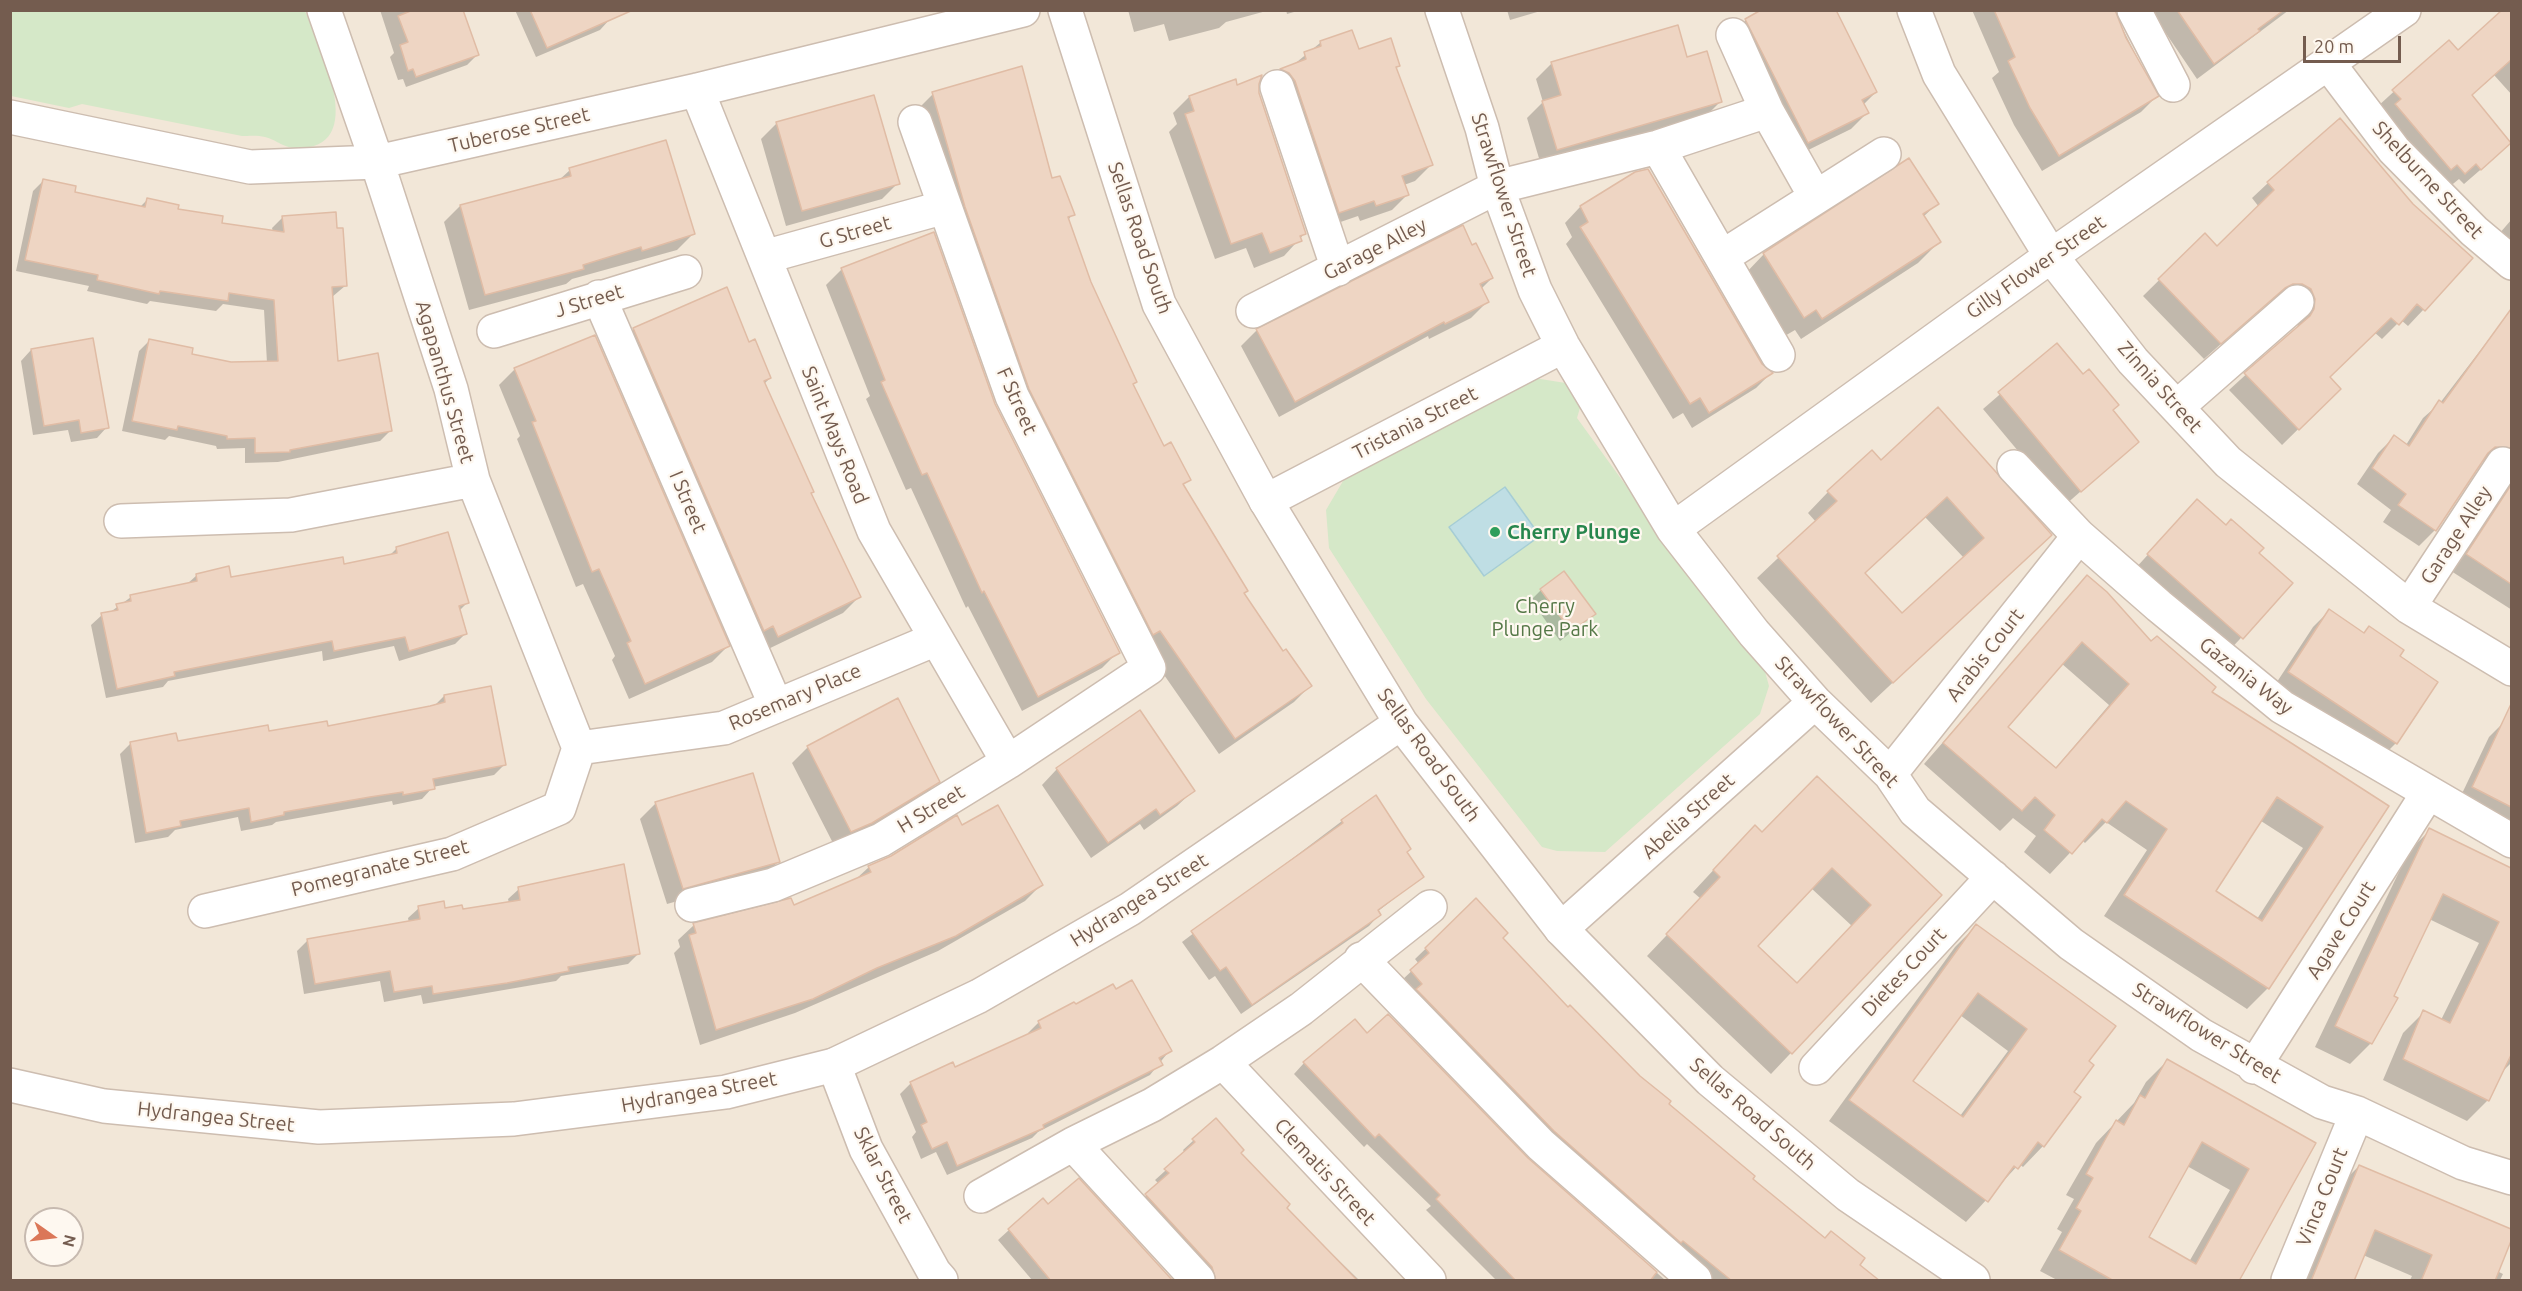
<!DOCTYPE html>
<style>
body{margin:0}
#map{position:relative;width:2522px;height:1291px;overflow:hidden;background:#fbf4e9;font-family:Ubuntu,sans-serif}
canvas{display:block}
.frame{position:absolute;inset:0;border:12px solid #745c4f;pointer-events:none}
.north{position:absolute;left:24px;top:1207px;width:60px;height:60px;box-sizing:border-box;background:#fef8f0;border:2px solid #c7bab0;border-radius:50%;rotate:104deg;font-size:16px;font-weight:700;line-height:24px;text-align:center;color:#745c4f}
.north::after{content:'';display:block;margin:auto;width:21px;height:27px;background:#db7758;clip-path:polygon(50% 0,100% 100%,50% 72%,0 100%)}
.scale{position:absolute;left:2303px;top:36px;width:98px;height:27px;box-sizing:border-box;border:3px solid #745c4f;border-top:0;padding-left:8px;font-size:18px;line-height:21px;white-space:nowrap;color:#745c4f;-webkit-text-stroke:4px #fef8f0;paint-order:stroke}
</style>
<div id="map">
<canvas width="2522" height="1291"></canvas>
<div class="frame"></div>
<div class="north">N</div>
<div class="scale">20 m</div>
</div>
<script>
const context = document.querySelector('canvas').getContext('2d');
context.lineJoin = 'round';
function paint(path, color) { context.fillStyle = color; context.fill(path, 'evenodd'); }
function stroke(path, color, width, dash) { context.strokeStyle = color; context.lineWidth = width; context.lineCap = dash ? 'butt' : 'round'; context.setLineDash(dash || []); context.stroke(path); }
function label(font, color, halo, rows, align = 'center') {
  context.font = font + ' Ubuntu,sans-serif'; context.lineWidth = 4.5; context.setLineDash([]); context.textBaseline = 'middle'; context.strokeStyle = halo; context.fillStyle = color; for (const [text, x, y, turn = 0] of rows) {
    context.save(); context.translate(x, y); context.rotate((+turn || 0) * Math.PI / 180); context.textAlign = isNaN(turn) ? turn : align; if (halo) context.strokeText(text, 0, 0); context.fillText(text, 0, 0); context.restore();
  }
}
paint(new Path2D(`
 M10 11H2511V1280H11ZM36 1219H72V1255H36Z`), '#f2e7d8');
paint(new Path2D(`
 M11 11H305C317 42 369 143 303 148 282 149 280 141 265 137 258 135 248 136 242 136L82 104 69 108 11 96Z
 M1534 378 1572 384 1582 401 1577 418 1695 581 1761 657 1769 686 1760 714 1605 852 1557 851 1542 847 1426 699 1329 548 1326 510 1346 476Z`), '#d5e8c8');
const water = new Path2D(`
 M1505 487 1540 536 1484 576 1449 527Z`);
paint(water, '#bfdee4');
stroke(water, '#a6cdd5', 1.5);
paint(new Path2D(`
 M380 10H462L477 55 467 65 406 87 403 79 398 80 390 57 394 53Z
 M515 10H606L610 19 600 30 536 57Z
 M1128 10H1270L1226 22 1219 28 1169 41 1164 24 1134 32Z
 M1286 10H1301L1287 14Z
 M1507 10H1544L1510 20Z
 M1972 10H2113L2157 96 2141 112 2042 171 2014 125 1992 78 1999 72Z
 M2150 10H2289L2197 79Z
 M2505 10H2512V95L2494 75 2485 84Z
 M1746 20 1876 92 1863 105 1867 113 1851 129 1792 158 1730 36Z
 M1320 43 1358 51 1399 66 1395 69 1431 165 1415 181 1404 185 1408 194 1392 210 1360 221 1358 216 1323 228 1266 85 1281 70 1292 66Z
 M2435 54 2494 158 2464 184 2459 179 2448 188 2377 107Z
 M1552 63 1720 102 1704 118 1541 165 1527 118 1543 102 1536 79Z
 M1235 81 1236 87 1258 93 1305 233 1284 256 1254 268 1246 248 1215 259 1169 132 1177 124 1173 113 1189 97Z
 M933 94 1051 180 1073 214 1068 220 1090 283 1132 385 1164 448 1189 480 1182 486 1243 594 1283 653 1310 686 1294 702 1219 754 1144 646 1014 405 917 110Z
 M777 123 898 183 882 199 786 226 761 139Z
 M2357 154 2471 259 2408 326 2401 320 2382 339 2374 332 2328 377 2339 389 2282 445 2229 390 2297 328 2300 316 2276 299 2267 303 2204 359 2143 296 2205 235 2217 248 2259 207 2252 198 2268 183Z
 M570 170 693 234 677 250 572 279 566 284 469 310 444 222 460 206 558 181Z
 M1636 173 1761 365 1771 373 1756 388 1692 428 1683 413 1673 419 1566 244 1572 237 1565 223 1580 207Z
 M43 181 74 193 139 208 147 200 220 225 273 232 272 228 283 217 345 286 332 297 336 362 390 431 380 441 278 462 245 463V448L217 449 216 446 169 436 165 440 122 431 139 351 149 341 190 355 231 364 267 363 264 310 223 304 216 311 150 301 147 304 87 291 89 286 16 271 33 191Z
 M1937 204 1923 217 1939 242 1918 263 1801 339 1795 330 1783 337 1744 275 1764 254Z
 M2512 219V256L2499 234Z
 M1471 247 1492 278 1481 289 1487 302 1471 318 1429 339 1428 336 1279 417 1241 346 1257 330Z
 M842 269 994 405 1118 652 1102 668 1022 711 968 606 966 608 911 488 906 490 866 399 870 396 826 285Z
 M2512 309V427L2499 443 2503 446 2488 461 2480 462 2435 530 2419 546 2383 522 2391 510 2357 484 2378 453 2394 437 2406 445 2423 418 2440 403Z
 M634 329 748 343 770 378 764 384 810 494 859 597 843 613 762 652 618 345Z
 M2057 345 2137 442 2064 506 1983 409Z
 M31 350 107 427 97 438 71 442 68 430 33 435 21 361Z
 M515 369 728 646 712 662 629 699 612 660 615 656 583 584 576 587 517 439 520 436 499 385Z
 M1880 462 2050 535 1871 703 1757 578 1816 522 1808 513 1828 492ZM1925 517 1964 558 1902 615 1864 574Z
 M2512 464V610L2451 571Z
 M2197 501 2291 584 2226 654 2133 571Z
 M396 549 467 603 459 611 465 634 455 644 399 661 394 646 323 661 322 651 168 681 163 687 106 698 91 625 102 615 109 613 131 597 186 585 197 575 230 579 343 566 389 556Z
 M2087 577 2151 643 2209 692 2387 806 2268 988 2247 1009 2104 916 2147 850 2106 822 2085 843 2082 840 2050 874 2024 852 2036 836 2013 818 2000 831 1924 764ZM2061 663 2109 705 2055 769 2006 727ZM2261 821 2303 848 2257 919 2214 891Z
 M1541 590 1594 614 1560 641 1531 600Z
 M2329 611 2363 634 2369 628 2398 657 2436 682 2396 743 2380 759 2273 688 2313 627Z
 M444 696 504 765 494 775 433 787 422 799 393 805 392 801 276 822 272 825 241 831 238 817 175 830 168 837 135 843 120 754 130 744 177 743 326 727 433 707Z
 M2505 721 2512 724V830L2457 804 2489 737Z
 M808 747 938 782 922 798 855 839 835 847 792 763Z
 M1057 769 1193 791 1177 806 1144 830 1140 824 1091 858 1042 785Z
 M656 803 779 861 763 877 667 904 640 819Z
 M1342 821 1406 853 1422 877 1377 912 1379 915 1369 926 1241 1014 1215 976 1209 980 1182 942Z
 M961 827 1041 885 1025 901 938 951 795 1013 700 1045 674 953 680 947 678 940 694 925 793 907 856 879 869 867Z
 M2430 830 2512 870V1062L2501 1073 2488 1100 2467 1121 2383 1080 2403 1033 2424 1012 2441 1020 2479 943 2429 919 2371 1043 2350 1064 2315 1047 2409 851Z
 M1762 834 1940 895 1771 1074 1647 956 1701 899 1693 892 1734 848ZM1811 888 1852 926 1797 985 1756 946Z
 M519 889 639 953 628 964 561 976 556 981 423 1004 421 995 384 1002 380 981 304 994 297 951 308 940 409 923 408 918 419 908 461 911 509 903 508 899Z
 M1476 900 1501 938 1568 1009 1666 1104 1751 1179 1878 1280H1700L1543 1142 1400 982 1419 964 1415 959Z
 M1976 926 2087 1061 2043 1146 2023 1167 2019 1164 1966 1222 1829 1121 1955 947ZM1960 1015 2008 1051 1960 1116 1911 1081Z
 M1039 1022 1170 1050 1150 1075 1038 1132 1032 1138 947 1175 936 1152 921 1159 912 1137 916 1132 900 1094 911 1083 953 1064 955 1069 1029 1035 1028 1033Z
 M1366 1035 1527 1159 1665 1280H1496L1426 1210 1431 1206 1367 1144 1364 1147 1294 1074 1304 1063Z
 M2167 1061 2314 1144 2237 1280H2057L2040 1271 2062 1232 2057 1229 2074 1199 2066 1195 2096 1143 2134 1103 2146 1082ZM2187 1166 2230 1190 2189 1262 2147 1238Z
 M1194 1140 1239 1153 1285 1208 1359 1280H1203L1135 1206 1159 1184 1155 1180 1185 1153 1183 1150Z
 M2359 1166 2512 1231V1238L2497 1271 2503 1274 2500 1280H2410L2412 1276 2363 1255 2352 1280H2299L2338 1187Z
 M1048 1207 1171 1280H1032L998 1240 1009 1230Z`), '#0003');
const building = new Path2D(`
 M413 10H463L479 55 416 77 413 69 408 71 400 45 408 42 398 16Z
 M530 10H633L547 48Z
 M1761 10H1836L1877 92 1862 100 1869 113 1808 143 1745 19Z
 M1994 10H2115L2126 38 2159 96 2059 156 2030 108 2008 61 2015 57Z
 M2177 10H2284L2258 29 2260 31 2214 64Z
 M2502 10H2511V60L2472 95 2511 143 2481 170 2476 164 2465 174 2457 165 2451 170 2395 104 2401 99 2392 90 2449 40 2458 50Z
 M1678 25 1687 57 1707 51 1722 102 1557 150 1542 101 1561 95 1551 62Z
 M1352 30 1359 49 1391 38 1400 66 1396 67 1433 165 1402 176 1409 195 1376 206 1374 201 1339 213 1295 81 1289 73 1280 69 1306 59 1304 52 1321 46 1320 41Z
 M1022 66 1052 178 1060 176 1075 215 1068 217 1091 282 1137 382 1133 384 1164 446 1171 442 1191 480 1183 484 1248 591 1244 593 1283 651 1286 649 1312 686 1235 739 1160 631 1153 635 1029 389 965 207 932 92Z
 M1262 75 1259 84V93L1306 234 1300 236 1302 241 1270 253 1262 233 1231 244 1185 114 1194 111 1189 96 1236 79 1237 85Z
 M874 95 900 184 802 211 776 122Z
 M2340 118 2413 204 2473 258 2425 311 2417 304 2399 325 2391 318 2330 377 2341 389 2299 430 2244 373 2310 316 2314 309 2315 299 2311 289 2302 284H2293L2285 288 2221 344 2158 279 2205 233 2217 246 2274 190 2267 182Z
 M666 140 695 234 642 251 641 247 583 265 584 269 485 295 460 205 571 176 569 168Z
 M1909 158 1939 204 1923 214 1941 242 1822 319 1816 310 1804 318 1763 253Z
 M1648 169 1762 364 1773 373 1709 413 1700 398 1690 404 1580 227 1588 222 1580 206 1635 172Z
 M43 179 76 186 75 192 145 207 147 198 179 205 178 209 223 216 222 223 284 232 282 216 336 212 337 228H343L347 286 332 287 338 361 378 353 392 431 290 450V452L255 453V438L227 439V436L178 426 177 430 132 421 149 339 193 348 192 354 231 362 278 361 274 300 229 293 228 301 160 291 159 294 97 280 98 275 25 260Z
 M1463 225 1472 245 1476 243 1493 278 1480 284 1489 302 1445 324 1444 322 1295 402 1256 329Z
 M934 232 995 404 1120 653 1038 697 984 591 982 593 927 473 922 475 881 382 885 380 841 268Z
 M727 287 749 342 755 339 771 378 764 381 814 492 811 493 861 597 778 637 773 626 764 631 633 328Z
 M2511 309V448L2495 447 2488 453 2436 531 2398 505 2406 494 2372 468 2394 435 2409 446 2439 400 2443 403Z
 M595 335 730 646 645 684 627 643 631 641 599 569 592 572 532 422 536 421 514 368Z
 M93 338 109 428 81 433 79 420 44 426 31 349Z
 M2057 343 2083 374 2089 369 2119 405 2113 410 2139 442 2081 492 1998 392Z
 M1938 407 2052 535 1893 683 1777 556 1837 501 1827 491 1872 450 1881 460ZM1947 497 1984 538 1902 613 1865 573Z
 M2511 485V584L2466 554Z
 M2197 499 2226 525 2231 519 2264 548 2259 553 2293 583 2243 639 2147 554Z
 M448 532 469 603 459 606 467 634 409 651 405 637 334 651 332 641 174 672 175 676 117 689 101 613 118 610 116 604 131 601 130 595 197 581 196 574 229 566 231 577 343 557 344 564 397 553 396 547Z
 M1564 571 1596 614 1571 631 1540 589Z
 M2087 575 2107 592 2151 641 2157 636 2216 687 2212 692 2389 806 2269 989 2124 895 2167 829 2126 801 2107 823 2102 819 2072 854 2044 830 2055 815 2035 797 2022 811 1943 743ZM2082 642 2129 684 2056 768 2008 727ZM2277 797 2323 827 2262 921 2216 891Z
 M2329 609 2364 633 2369 626 2404 650 2400 656 2438 682 2397 744 2288 672Z
 M491 686 506 765 433 779 435 789 403 795V792L370 797 284 812V815L251 822 249 808 180 821 181 826 146 833 130 742 176 733 178 741 268 725 269 731 327 721 328 726 430 706 445 702 444 695Z
 M898 698 940 782 872 823 851 832 807 746Z
 M2511 704V807L2472 787Z
 M1140 710 1195 791 1160 815 1156 809 1108 843 1056 768Z
 M753 773 780 862 683 889 655 802Z
 M1817 776 1942 895 1792 1054 1666 934 1720 877 1713 870 1755 825 1762 832ZM1832 868 1871 905 1797 983 1758 946Z
 M1376 795 1411 849 1407 852 1424 877 1378 910 1381 915 1252 1005 1226 967 1220 971 1191 931 1343 823 1341 820Z
 M998 805 1043 885 956 936 877 968 813 999 716 1030 689 935 696 933 693 923 791 898 794 905 871 872 868 866 891 856 957 815 962 825Z
 M2429 828 2511 868V1055L2489 1101 2403 1059 2423 1010 2450 1023 2499 922 2443 894 2394 996 2398 998 2372 1044 2335 1026Z
 M624 864 640 954 568 967 569 971 507 983 433 994 432 986 394 992 390 971 315 984 307 939 420 919 418 906 444 901 445 908 462 905 463 909 520 900 518 887Z
 M1476 898 1508 933 1503 938 1568 1007 1570 1005 1640 1076 1671 1101 1669 1104 1755 1176 1753 1179 1825 1238 1831 1231 1865 1258 1860 1265 1880 1281H1732L1683 1241 1681 1243 1554 1131 1416 989 1422 984 1410 970 1429 953 1425 948Z
 M1976 924 2116 1026 2089 1061 2094 1065 2074 1092 2081 1097 2044 1147 2038 1142 2018 1169 2014 1166 1988 1202 1849 1100ZM1978 993 2027 1029 1963 1117 1913 1081Z
 M1132 980 1172 1051 1159 1058 1163 1065 1043 1125 1044 1128 957 1166 947 1142 932 1149 921 1125 927 1122 910 1082 953 1062 955 1067 1041 1028 1038 1021 1074 1002 1076 1004 1113 984 1116 989Z
 M1388 1014 1528 1158 1657 1272 1650 1281H1516L1436 1199 1440 1195 1379 1134 1375 1138 1303 1062 1355 1019 1367 1033Z
 M2167 1059 2316 1143 2239 1281H2114L2059 1250 2081 1211 2076 1208 2093 1178 2086 1174 2116 1120 2124 1125 2140 1095 2145 1098ZM2202 1142 2249 1169 2196 1264 2149 1237Z
 M1216 1118 1244 1150 1241 1153 1290 1204 1287 1208 1358 1281H1216L1212 1267 1145 1194 1169 1173 1164 1169 1195 1142 1192 1139Z
 M2359 1165 2511 1229V1241L2495 1281H2421L2432 1255 2375 1230 2354 1281H2311Z
 M1079 1178 1173 1281H1051L1008 1229 1043 1198 1048 1204Z`);
paint(building, '#eed5c3');
stroke(building, '#e0bca5', 1.5);
const minor = new Path2D(`
 M324 10 377 162 451 389 473 480 579 748
 M1442 10 1482 128 1497 187 1535 290 1563 346 1673 529 1754 633 1815 702 1890 774 1915 811 2071 944 2201 1035 2322 1102 2357 1113 2463 1163 2512 1178
 M1914 10 1939 74 2051 256 2133 361 2228 462 2409 607 2512 669
 M2134 10 2173 85
 M1733 35 1767 111 1815 196
 M2328 63 2394 150 2474 231 2512 263
 M1277 87 1338 269
 M697 90 874 531 1008 762
 M10 117 250 167 377 162 697 90 1023 10
 M1658 147 1778 355
 M764 257 945 207
 M1722 257 1884 154
 M599 297 776 706
 M1253 311 1497 187 1658 147 1767 111
 M494 331 685 272
 M2177 407 2297 302
 M2014 467 2079 536 2159 606 2282 707 2512 841
 M1266 501 1563 346
 M121 521 291 515 473 480
 M1673 529 2051 256 2404 10
 M2409 607 2503 464
 M579 748 724 728 936 639
 M1890 774 2079 536
 M692 905 773 885 881 840 1008 762 1149 668 1012 396 915 122
 M205 911 452 854 559 808 579 748
 M1561 929 1815 702
 M1361 959 1541 1145 1695 1280
 M1223 1062 1429 1280
 M834 1065 866 1149 934 1272 941 1280
 M2254 1067 2428 793
 M1816 1068 1993 877
 M1073 1144 1198 1280
 M981 1196 1073 1144 1152 1105 1223 1062 1301 1009 1430 907
 M2288 1280 2357 1113`);
const tertiary = new Path2D(`
 M1065 10 1159 304 1266 501 1401 723 1561 929 1710 1080 1848 1195 1973 1280
 M10 1085 104 1106 319 1127 514 1119 726 1092 834 1065 979 996 1130 909 1401 723`);
stroke(minor, '#cdbdb0', 36);
stroke(tertiary, '#cdbdb0', 36);
stroke(minor, '#fff', 33);
stroke(tertiary, '#fff', 33);
for (const [x, y, r, color] of [
 [1495,532,6,"#2e9e5b"]
]) { const dot = new Path2D(); dot.arc(x, y, r, 0, 2 * Math.PI); context.fillStyle = color; context.fill(dot); stroke(dot, '#fef8f0', 2); }
label('20px', '#745c4f', '#fef8f0', [
 ["Tuberose Street",519,130,-13],
 ["Shelburne Street",2428,180,47],
 ["Strawflower Street",1504,195,72],
 ["G Street",855,232,-16],
 ["Sellas Road South",1140,238,71],
 ["Garage Alley",1375,249,-27],
 ["Gilly Flower Street",2036,267,-35],
 ["J Street",589,301,-17],
 ["Agapanthus Street",445,382,74],
 ["Zinnia Street",2160,387,48],
 ["F Street",1017,401,66],
 ["Tristania Street",1415,423,-27],
 ["Saint Mays Road",835,435,68],
 ["I Street",688,502,67],
 ["Garage Alley",2456,535,-57],
 ["Arabis Court",1985,655,-52],
 ["Gazania Way",2246,676,38],
 ["Rosemary Place",795,697,-23],
 ["Strawflower Street",1837,722,47],
 ["Sellas Road South",1429,755,54],
 ["H Street",931,809,-31],
 ["Abelia Street",1688,816,-42],
 ["Pomegranate Street",380,868,-14],
 ["Hydrangea Street",1139,900,-32],
 ["Agave Court",2341,930,-58],
 ["Dietes Court",1904,972,-47],
 ["Strawflower Street",2207,1033,32],
 ["Hydrangea Street",699,1092,-10],
 ["Sellas Road South",1753,1114,41],
 ["Hydrangea Street",216,1117,6],
 ["Clematis Street",1325,1172,47],
 ["Sklar Street",883,1175,63],
 ["Vinca Court",2322,1197,-68]
]);
label('bold 20px', '#27864d', '#fef8f0', [
 ["Cherry Plunge",1507,532]
], 'left');
label('20px', '#557847', '#fef8f0', [
 ["Cherry",1545,606],
 ["Plunge Park",1545,629]
]);
</script>
